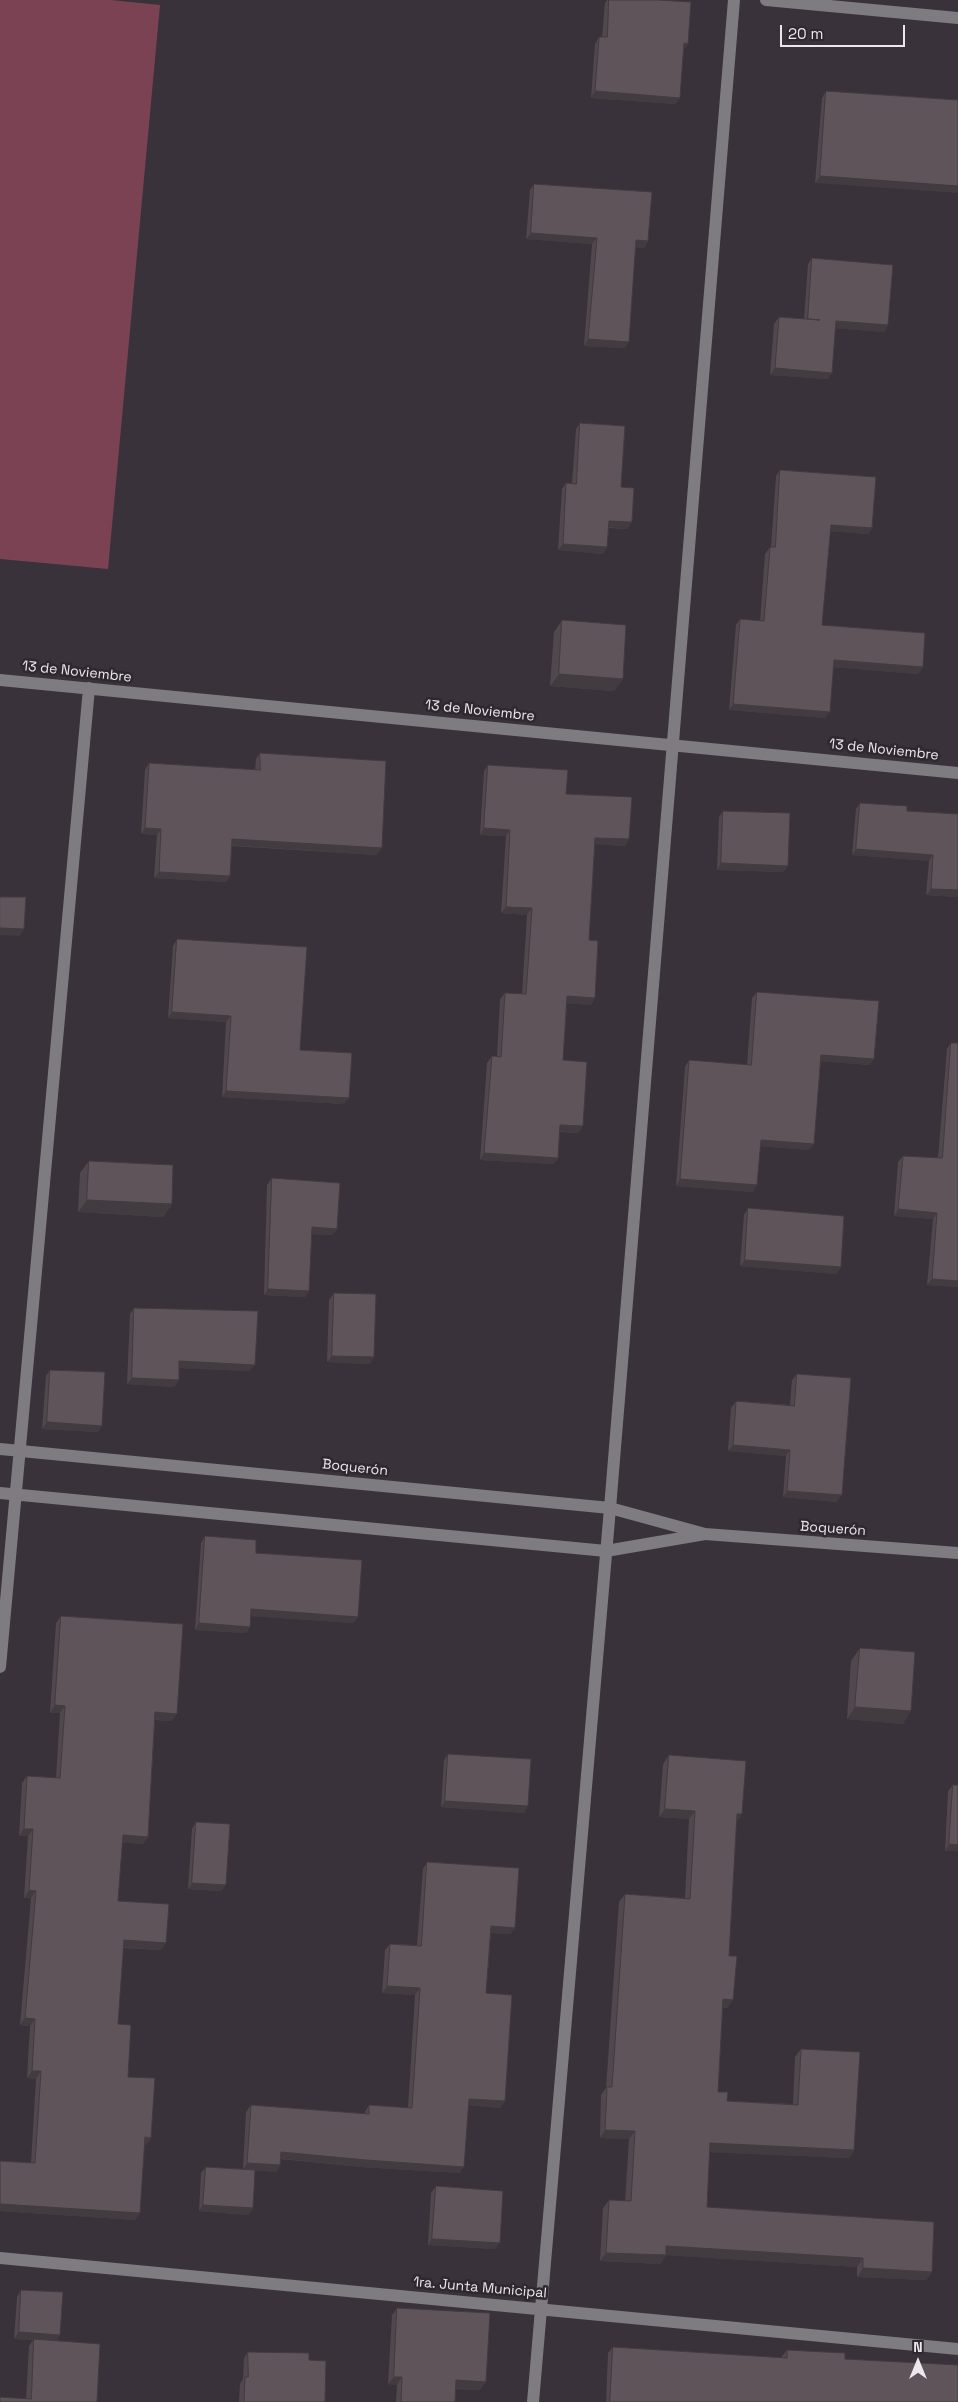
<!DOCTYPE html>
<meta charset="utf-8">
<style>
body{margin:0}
#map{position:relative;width:958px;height:2402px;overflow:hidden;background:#39323a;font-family:"Space Grotesk",sans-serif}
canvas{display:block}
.north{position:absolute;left:893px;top:2337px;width:50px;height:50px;-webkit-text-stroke:4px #2f2830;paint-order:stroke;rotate:0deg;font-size:14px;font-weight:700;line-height:20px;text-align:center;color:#ece7ec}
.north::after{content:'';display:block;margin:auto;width:18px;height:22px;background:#ece7ec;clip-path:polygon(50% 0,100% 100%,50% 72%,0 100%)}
.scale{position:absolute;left:780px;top:25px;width:125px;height:22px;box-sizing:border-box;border:2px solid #ece7ec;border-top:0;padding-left:6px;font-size:15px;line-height:18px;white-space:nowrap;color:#ece7ec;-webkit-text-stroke:4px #2f2830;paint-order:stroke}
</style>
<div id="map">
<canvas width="958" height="2402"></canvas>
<div class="north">N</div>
<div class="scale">20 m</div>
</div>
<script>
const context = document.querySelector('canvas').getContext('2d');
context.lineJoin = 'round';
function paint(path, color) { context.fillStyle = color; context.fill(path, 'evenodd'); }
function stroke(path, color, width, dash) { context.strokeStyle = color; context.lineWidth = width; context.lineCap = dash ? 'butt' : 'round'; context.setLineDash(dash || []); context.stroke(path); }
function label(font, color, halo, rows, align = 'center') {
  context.font = font + ' "Space Grotesk",sans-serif'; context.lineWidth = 5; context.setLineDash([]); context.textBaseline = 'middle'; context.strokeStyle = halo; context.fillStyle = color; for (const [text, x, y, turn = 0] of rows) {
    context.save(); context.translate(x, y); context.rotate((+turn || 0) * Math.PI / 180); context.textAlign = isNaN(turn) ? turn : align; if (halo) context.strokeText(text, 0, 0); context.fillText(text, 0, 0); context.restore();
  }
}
paint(new Path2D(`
 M0 0H111L160 5 108 569 0 559Z`), '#7a4253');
stroke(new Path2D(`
 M766 0 958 18
 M0 680 958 773
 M0 1449 610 1508 705 1534 606 1551 0 1493
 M705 1534 958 1553
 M0 1667 89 688
 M0 2258 958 2349
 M533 2402 610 1508 734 0`), '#7e7c80', 12);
paint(new Path2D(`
 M607 0H658L688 44 683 50 676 104 591 98 595 44 599 37H602L605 3Z
 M826 91 958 100 815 183 822 98Z
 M534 184 648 241 644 248 636 247 625 348 584 346 592 244 526 239 530 190Z
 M812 258 888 325 884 332 835 328 832 373 827 379 770 375 774 324 779 317 804 319 808 264Z
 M580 423 621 487 632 522 627 529 609 528 607 547 603 554 558 550 562 489 566 483H572L576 429Z
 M780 470 872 528 868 534 830 531 822 625 923 667 918 674 833 667 825 718 729 710 736 625 740 619 760 621 765 554 770 547H771L776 476Z
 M562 620 623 679 614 691 550 686 554 632Z
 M260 753 377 855 232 846 230 876 226 882 154 878 157 835 141 834 145 770 149 763 255 770 256 759Z
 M488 765 566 794 629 839 625 846 595 844 589 940 595 998 591 1005 567 1003 563 1060 583 1126 578 1133 560 1132 554 1164 480 1160 487 1063 492 1056H497L500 999 505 993 522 994 527 915 501 913 506 836 480 835 484 771Z
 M860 803 907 811 958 814V897L926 895 929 861 852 855 856 809Z
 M723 811 788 866 783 872 717 870 719 817Z
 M177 939 300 1050 344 1104 222 1097 226 1022 168 1018 173 946Z
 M757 992 874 1059 869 1065 820 1061 814 1144 809 1150 760 1146 753 1192 676 1186 685 1067 689 1060 747 1065 752 998Z
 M951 1043H958V1287L927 1285 933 1219 894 1216 898 1162 903 1156 938 1158 947 1049Z
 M89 1161 172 1204 163 1217 78 1212 80 1173Z
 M272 1178 333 1235 312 1234 309 1291 305 1297 264 1295 267 1185Z
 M748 1208 841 1267 836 1274 740 1266 744 1215Z
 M334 1293 370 1364 327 1362 329 1300Z
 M134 1308 250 1371 179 1368V1380L174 1387 127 1384 130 1314Z
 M50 1370 98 1432 42 1429 46 1376Z
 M797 1374 837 1502 783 1497 786 1456 728 1451 731 1408 736 1401 790 1405 792 1380Z
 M205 1536 256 1553 354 1623 251 1616 250 1627 246 1633 195 1630 201 1543Z
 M61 1616 172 1721 155 1720 148 1837 143 1844 122 1842 118 1901 161 1950 123 1948 118 2024 128 2077 151 2138 146 2145H144L140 2213 135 2220 0 2211V2161L31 2163 36 2079 27 2078 30 2026 20 2025 31 1898H24L28 1836H19L22 1783 27 1776 56 1778 60 1713H50L56 1623Z
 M860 1648 903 1724 847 1719 851 1661Z
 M448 1754 524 1813 441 1807 444 1760Z
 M669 1755 742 1814 736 1822 729 1956 728 2008H723L718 2092 727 2101 793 2104 795 2057 801 2049 854 2150 849 2158 709 2152 707 2207 932 2272 926 2280 857 2277V2267L666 2255 660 2264 600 2261 603 2208 609 2200 625 2201 629 2139 600 2138 601 2095 606 2088 619 1902 625 1894 685 1898 689 1819 659 1817 663 1764Z
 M953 1785H958V1851H945L948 1791Z
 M196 1822 226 1885 221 1891 188 1889 192 1829Z
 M427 1862 515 1928 510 1934 491 1933 486 1993 505 2101 500 2108 468 2105 460 2173 361 2167 281 2159 280 2165 276 2172 255 2170 253 2208 248 2215 199 2211 201 2173 206 2167 243 2169 246 2112 251 2105 365 2114V2112L369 2105 408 2108 415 1995 382 1993 385 1950 390 1944 417 1945 423 1869Z
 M436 2186 495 2249 428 2245 431 2193Z
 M21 2290 60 2335 56 2341 97 2402 26 2399 29 2346 33 2340 14 2339 17 2297Z
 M397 2308 480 2390 456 2389 455 2402H396L397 2385 388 2384 392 2315Z
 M613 2347 782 2358V2356L787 2350 845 2359 958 2402H606L608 2353Z
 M248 2352 309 2360 325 2402H239L240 2384 243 2379 244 2358Z`), '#51484d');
paint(new Path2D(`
 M684 43 688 44 683 50Z
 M595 91 680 98 676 104 591 98Z
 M820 176 958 186V193L815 183Z
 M531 233 597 238 592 244 526 239Z
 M636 240 648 241 644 248 632 247Z
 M836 321 888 325 884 332 831 328Z
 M588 339 629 342 625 348 584 346Z
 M775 368 832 373 827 379 770 375Z
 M609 521 632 522 627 529 605 527Z
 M831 525 872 528 868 534 826 531Z
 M563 544 607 547 603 554 558 550Z
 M834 660 923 667 918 674 829 667Z
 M559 674 623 679 614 691 550 686Z
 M733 704 830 712 825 718 729 710Z
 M145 828 161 829 157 835 141 834Z
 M484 828 510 830 506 836 480 835Z
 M595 838 629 839 625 846 591 844Z
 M232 839 382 848 377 855 228 845Z
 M856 849 933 855 929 861 852 855Z
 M721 863 788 866 783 872 717 870Z
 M159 872 230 876 226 882 154 878Z
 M931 889 958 890V897L926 895Z
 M506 907 532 908 527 915 501 913Z
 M0 928 24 929 20 936 0 935Z
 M567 996 595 998 591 1005 563 1003Z
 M172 1012 231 1016 226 1022 168 1018Z
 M821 1055 874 1059 869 1065 816 1061Z
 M226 1091 349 1098 344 1104 222 1097Z
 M560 1125 583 1126 578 1133 556 1131Z
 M761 1140 814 1144 809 1150 756 1146Z
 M484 1153 558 1158 554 1164 480 1160Z
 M680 1179 757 1185 753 1192 676 1186Z
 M87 1200 172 1204 163 1217 78 1212Z
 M898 1209 937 1213 933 1219 894 1216Z
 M312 1227 337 1229 333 1235 308 1234Z
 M745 1260 841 1267 836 1274 740 1266Z
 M932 1279 958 1281V1287L927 1285Z
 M268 1289 309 1291 305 1297 264 1295Z
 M332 1356 374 1357 370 1364 327 1362Z
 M179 1361 255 1365 250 1371 175 1368Z
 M132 1378 179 1380 174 1387 127 1384Z
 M47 1422 102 1426 98 1432 42 1429Z
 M733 1445 790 1450 786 1456 728 1451Z
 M787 1491 842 1495 837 1502 783 1497Z
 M251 1609 358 1617 354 1623 247 1616Z
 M199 1623 250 1627 246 1633 195 1630Z
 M55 1705 65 1706 60 1713H50Z
 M855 1707 911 1711 903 1724 847 1719Z
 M155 1712 177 1714 172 1721 150 1719Z
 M445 1801 528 1806 524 1813 441 1807Z
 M665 1809 695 1811 689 1819 659 1817Z
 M737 1814H742L736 1822Z
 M24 1829H33L28 1836H19Z
 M123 1835 148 1837 143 1844 118 1842Z
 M949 1844 958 1845V1851H945Z
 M192 1883 226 1885 221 1891 188 1889Z
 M29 1890 36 1891 31 1898H24Z
 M491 1926 515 1928 510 1934 486 1933Z
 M124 1940 166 1943 161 1950 119 1947Z
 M387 1986 420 1988 415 1995 382 1993Z
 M723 1999 733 2000 728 2008 718 2007Z
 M25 2018 35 2019 30 2026 20 2025Z
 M32 2071H41L36 2079 27 2078Z
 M469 2099 505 2101 500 2108 464 2105Z
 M605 2130 635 2131 629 2139 600 2138Z
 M145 2137 151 2138 146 2145 140 2144Z
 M710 2143 854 2150 849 2158 704 2152Z
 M281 2152 464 2167 460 2173 361 2167 277 2158Z
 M247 2163 280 2165 276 2172 243 2170Z
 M0 2204 140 2213 135 2220 0 2211Z
 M203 2205 253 2208 248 2215 199 2211Z
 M432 2239 500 2243 495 2249 428 2245Z
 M666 2246 863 2258 857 2267 660 2255Z
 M606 2253 666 2255 660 2264 600 2261Z
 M863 2268 932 2272 926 2280 857 2277Z
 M19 2332 60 2335 56 2342 14 2339Z
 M394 2377H402L397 2385 388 2384Z
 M456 2380 486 2382 480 2390 451 2388Z`), '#423b3f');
const building = new Path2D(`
 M609 0H658L691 2 688 44 684 43 680 98 595 91 599 37H607Z
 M826 91 958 100V186L820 176Z
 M534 184 652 192 648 241 636 240 629 342 588 339 597 238 531 233Z
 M812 258 893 265 888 325 836 321 832 373 775 368 779 317 820 320 808 319Z
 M580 423 625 426 621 487 634 488 632 522 609 521 607 547 563 544 566 483 576 484Z
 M780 470 876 477 872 528 831 525 822 625 925 633 923 667 834 660 830 712 733 704 740 619 764 621 770 547H775Z
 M562 620 626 625 623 679 559 674Z
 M260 753 386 761 382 848 232 839 230 876 159 872 161 829 145 828 149 763 260 770Z
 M488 765 568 770 566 794 632 797 629 839 595 838 589 940 598 941 595 998 567 996 563 1060 587 1062 583 1126 560 1125 558 1158 484 1153 492 1056 501 1057 505 993 526 994 532 908 506 907 510 830 484 828Z
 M860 803 907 806V811L958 814V890L931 889 933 855 856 849Z
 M723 811 790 813 788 866 721 863Z
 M0 897H26L24 929 0 928Z
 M177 939 307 947 300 1050 352 1053 349 1098 226 1091 231 1016 172 1012Z
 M757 992 879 1001 874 1059 821 1055 814 1144 761 1140 757 1185 680 1179 689 1060 751 1065Z
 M951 1043H958V1281L932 1279 937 1213 898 1209 903 1156 942 1158Z
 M89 1161 173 1165 172 1204 87 1200Z
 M272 1178 340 1183 337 1229 312 1227 309 1291 268 1289Z
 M748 1208 844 1216 841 1267 745 1260Z
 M334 1293 376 1294 374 1357 332 1356Z
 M134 1308 258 1311 255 1365 179 1361V1380L132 1378Z
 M50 1370 105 1372 102 1426 47 1422Z
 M797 1374 851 1378 842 1495 787 1491 790 1450 733 1445 736 1401 794 1406Z
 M205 1536 256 1540V1553L362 1560 358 1617 251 1609 250 1627 199 1623Z
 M61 1616 183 1624 177 1714 155 1712 148 1837 123 1835 118 1901 169 1904 166 1943 124 1940 118 2024 131 2025 128 2077 155 2078 151 2138 145 2137 140 2213 0 2204V2161L35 2163 41 2071H32L35 2019 25 2018 36 1891 29 1890 33 1829H24L27 1776 60 1778 65 1706 55 1705Z
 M860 1648 915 1652 911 1711 855 1707Z
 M448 1754 531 1759 528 1806 445 1801Z
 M669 1755 746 1761 742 1814H737L729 1956H737L733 2000 723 1999 718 2092H728L727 2101 798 2105 801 2049 860 2052 854 2150 710 2143 707 2207 934 2222 932 2272 863 2268V2258L666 2246V2255L606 2253 609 2200 631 2201 635 2131 605 2130 607 2087H612L625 1894 690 1899 695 1811 665 1809Z
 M953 1785H958V1845L949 1844Z
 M196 1822 230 1824 226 1885 192 1883Z
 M427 1862 519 1868 515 1928 491 1926 486 1993 512 1995 505 2101 469 2099 464 2167 366 2160 281 2152 280 2165 247 2163 251 2105 369 2114V2105L412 2108 420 1988 387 1986 390 1944 421 1946Z
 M206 2167 255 2170 253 2208 203 2205Z
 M436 2186 503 2191 500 2243 432 2239Z
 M21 2290 63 2292 60 2335 19 2332Z
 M397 2308 490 2313 486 2382 456 2380 455 2402H401L402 2377H394Z
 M34 2339 100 2344 97 2402H0V2397L31 2399Z
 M613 2347 787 2358V2350L845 2353V2359L958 2365V2402H610Z
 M248 2352 309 2353V2360L326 2361 325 2402H244L245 2377H248Z`);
paint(building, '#5e545a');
stroke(building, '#423b3f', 1);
label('14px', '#ece7ec', '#2f2830', [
 ["13 de Noviembre",77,672,6],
 ["13 de Noviembre",480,711,6],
 ["13 de Noviembre",884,750,6],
 ["Boquerón",355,1468,6],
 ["Boquerón",833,1529,4],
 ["1ra. Junta Municipal",480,2288,5]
]);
</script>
